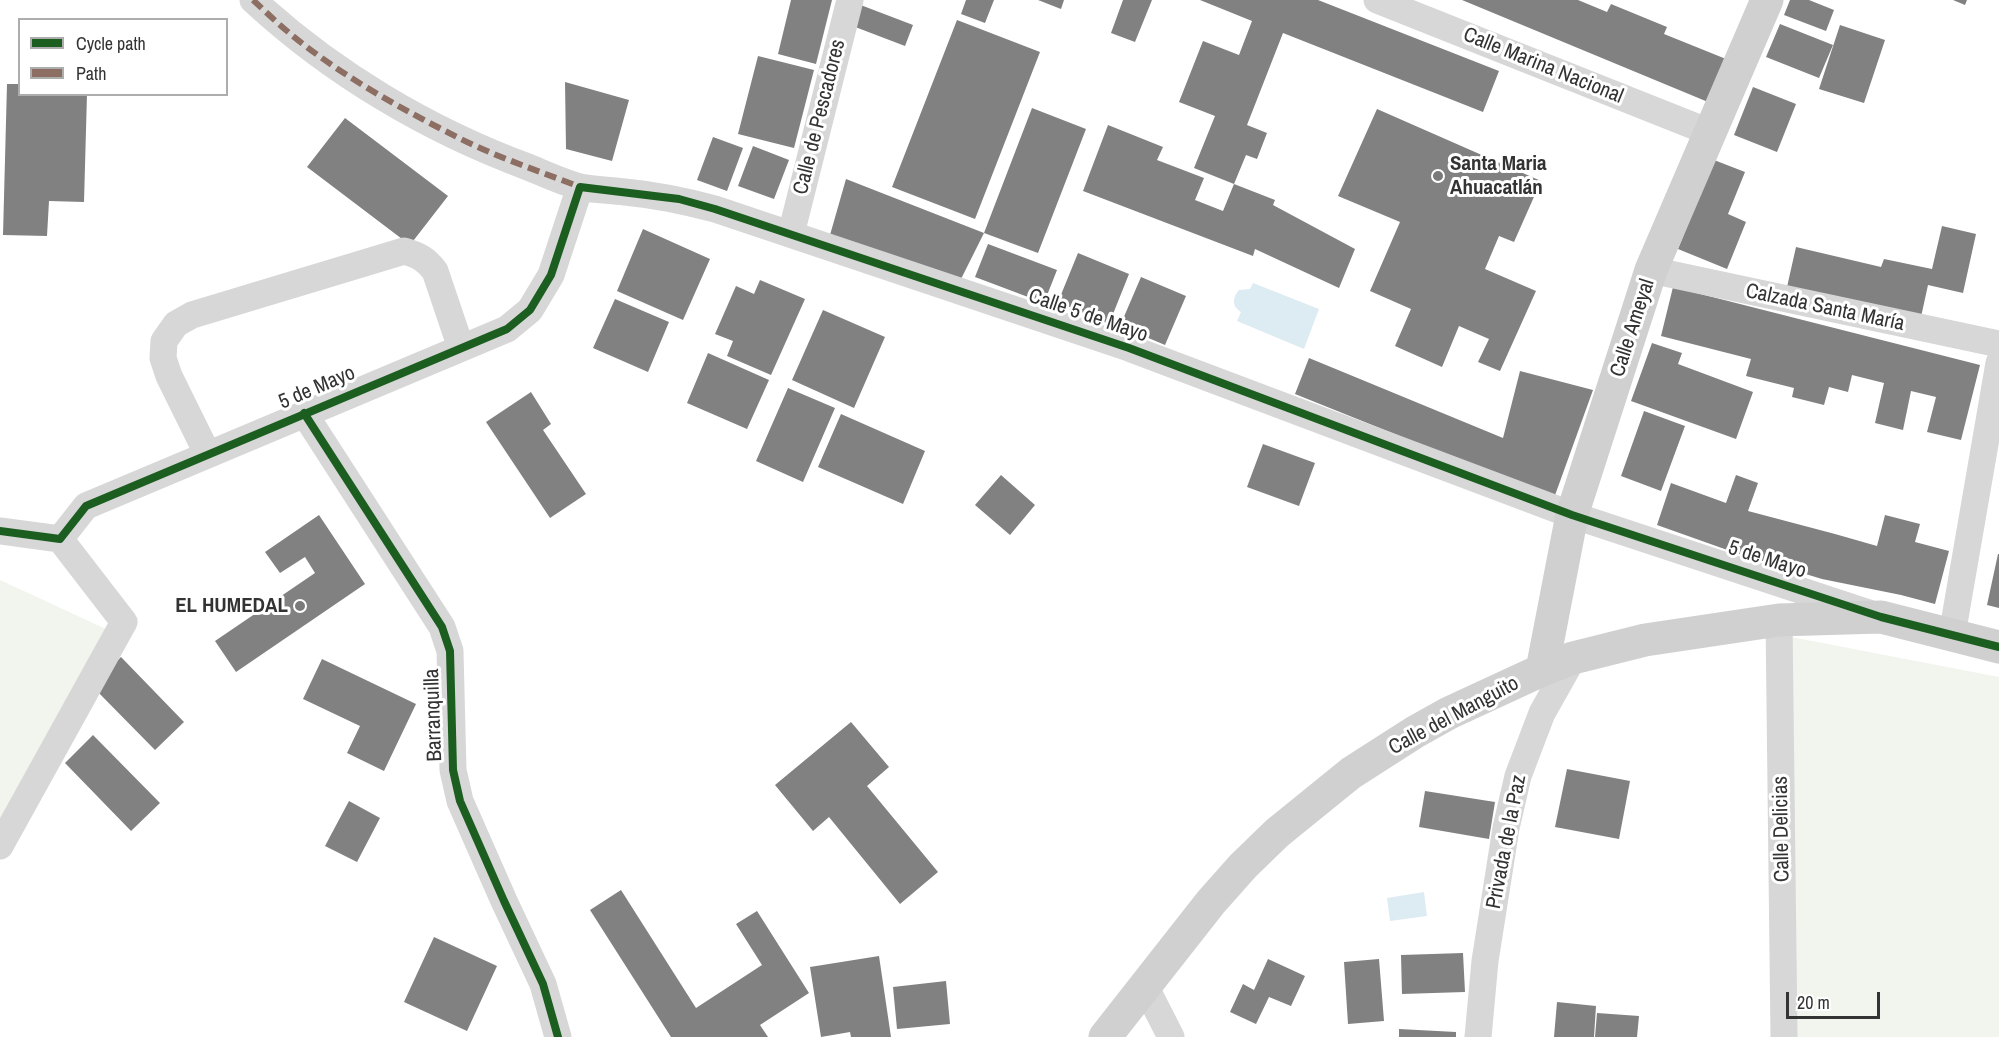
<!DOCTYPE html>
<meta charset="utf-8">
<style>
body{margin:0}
#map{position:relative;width:1999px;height:1037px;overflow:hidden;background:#fff;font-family:"Archivo Narrow",sans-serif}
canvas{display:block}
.legend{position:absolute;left:18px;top:18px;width:210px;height:78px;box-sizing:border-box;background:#fff;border:2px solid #adadad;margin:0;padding:8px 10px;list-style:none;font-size:18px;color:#333}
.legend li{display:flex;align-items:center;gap:12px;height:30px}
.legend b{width:30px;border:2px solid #adadad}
.scale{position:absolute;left:1786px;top:992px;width:94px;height:27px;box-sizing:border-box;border:3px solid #333;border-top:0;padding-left:8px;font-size:18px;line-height:21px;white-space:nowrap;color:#333;-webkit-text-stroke:4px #fff;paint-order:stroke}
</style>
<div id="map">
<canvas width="1999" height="1037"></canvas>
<ul class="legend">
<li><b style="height:8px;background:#1b5e20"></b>Cycle path</li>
<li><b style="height:8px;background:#8d6e63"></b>Path</li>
</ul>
<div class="scale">20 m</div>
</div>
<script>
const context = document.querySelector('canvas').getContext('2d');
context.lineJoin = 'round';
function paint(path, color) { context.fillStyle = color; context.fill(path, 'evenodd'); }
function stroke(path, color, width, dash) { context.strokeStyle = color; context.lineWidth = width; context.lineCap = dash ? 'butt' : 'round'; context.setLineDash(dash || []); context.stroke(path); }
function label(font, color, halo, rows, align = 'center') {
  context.font = font + ' "Archivo Narrow",sans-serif'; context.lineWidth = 6; context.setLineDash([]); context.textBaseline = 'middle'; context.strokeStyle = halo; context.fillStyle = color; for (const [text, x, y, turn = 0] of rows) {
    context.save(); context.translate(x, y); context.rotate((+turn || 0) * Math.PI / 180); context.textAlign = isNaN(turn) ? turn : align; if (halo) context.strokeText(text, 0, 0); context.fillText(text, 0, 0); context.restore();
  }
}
paint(new Path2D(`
 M0 580 108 630 0 823Z
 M1786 636 1999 677V1037H1791Z`), '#f1f5ed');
paint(new Path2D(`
 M1253 283 1319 309 1304 349 1237 321 1241 312C1231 306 1233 297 1239 290L1250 289Z
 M1424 892 1427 916 1390 921 1387 898Z`), '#ddebf3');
paint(new Path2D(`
 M791 0H832L816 64 778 54Z
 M966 0H994L985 23 961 14Z
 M1038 0H1064L1061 9Z
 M1123 0H1152L1135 42 1111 33Z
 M1200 0H1318L1499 71 1483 112 1283 33 1247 125 1267 133 1257 159 1246 155 1234 184 1194 168 1215 116 1179 102 1203 41 1239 55 1252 21Z
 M1462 0H1578L1607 12 1611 4 1667 27 1664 34 1726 59 1708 102Z
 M1790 0H1809L1834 10 1826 31 1784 15Z
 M1953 0H1967L1965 5Z
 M858 4 913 25 905 46 850 25Z
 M957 20 1040 52 975 219 892 187Z
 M1780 24 1833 45 1819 78 1766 57Z
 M1840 25 1885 40 1864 103 1819 89Z
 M758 56 814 70 794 148 738 134Z
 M565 82 629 100 612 161 566 149Z
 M7 84H20V94H87L84 202 49 201 47 236 3 235Z
 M1753 87 1796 104 1777 152 1734 135Z
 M1032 108 1086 129 1038 253 984 233 959 283 830 235 846 179 984 233Z
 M1377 109 1541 181 1514 242 1499 236 1485 269 1536 291 1500 371 1478 362 1489 339 1459 326 1442 367 1395 346 1411 309 1370 291 1400 222 1338 196Z
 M345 118 448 196 410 245 307 167Z
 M1108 125 1163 147 1157 160 1204 178 1195 200 1223 211 1234 184 1275 200 1273 205 1355 249 1339 288 1255 249 1253 256 1083 191Z
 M713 137 743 148 727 191 697 180Z
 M753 146 789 160 774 199 738 186Z
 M1714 160 1745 172 1728 214 1746 222 1727 269 1678 249Z
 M1942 226 1976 234 1963 293 1928 285 1921 317 1787 287 1796 247 1881 267 1884 259 1932 269Z
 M643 229 710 259 683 320 617 291Z
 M988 244 1057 270 1044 303 975 277Z
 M1078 253 1129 274 1109 324 1058 302Z
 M1141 277 1186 296 1165 345 1120 326Z
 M760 280 805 299 771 375 727 356 733 341 715 334 736 286 754 294Z
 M1673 287 1980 365 1961 440 1927 432 1936 397 1911 391 1903 430 1875 423 1884 383 1852 375 1848 392 1829 387 1824 405 1792 397 1794 388 1746 376 1751 359 1661 336Z
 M615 299 669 322 648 372 593 348Z
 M823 310 885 337 854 408 792 380Z
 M1652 343 1682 353 1678 364 1753 392 1736 439 1631 401Z
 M708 353 769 380 747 429 687 403Z
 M1309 358 1503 438 1520 371 1593 390 1554 498 1295 394Z
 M788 388 835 408 803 482 756 461Z
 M531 392 551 424 543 430 586 494 550 518 486 422Z
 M1644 411 1685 426 1661 491 1621 476Z
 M841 414 925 451 903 504 818 467Z
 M1263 444 1315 463 1299 506 1247 487Z
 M1001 475 1035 505 1010 535 975 505Z
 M1736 475 1758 483 1748 511 1835 534 1877 546 1885 515 1920 524 1915 542 1949 551 1935 604 1901 595 1822 579 1733 552 1657 525 1671 483 1726 503Z
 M319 515 365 584 236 672 215 641 315 573 305 557 280 573 265 552Z
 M1998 554H1999V608L1987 605Z
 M121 657 184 722 155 750 92 686Z
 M322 659 416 704 384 771 347 753 360 726 303 699Z
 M851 722 889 767 867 786 938 872 900 904 829 817 813 831 775 785Z
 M93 735 160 803 131 831 65 763Z
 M1567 769 1630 781 1619 839 1555 827Z
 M1425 791 1495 802 1489 839 1419 827Z
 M349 801 380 818 357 862 325 846Z
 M621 890 696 1008 762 965 736 924 757 911 809 993 760 1025 768 1037H671L590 910Z
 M434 937 497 966 467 1031 404 1002Z
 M1463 953 1465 992 1402 994 1401 955Z
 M879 956 891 1037H851L850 1032 821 1037 810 967Z
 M1268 959 1305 976 1291 1006 1269 997 1256 1024 1230 1012 1243 984 1254 990Z
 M1379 959 1384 1021 1348 1024 1344 962Z
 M946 981 950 1024 897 1029 893 987Z
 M1557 1002 1596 1006 1594 1037H1554Z
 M1597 1013 1639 1016 1637 1037H1595Z
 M1399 1029 1456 1032V1037H1399Z`), '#818181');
stroke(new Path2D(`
 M253 0C332 73 428 130 528 167 545 174 562 182 580 187 594 190 610 190 625 192 656 195 685 201 715 209L1129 348 1572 515 1869 613
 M1377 0 1709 132
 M791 234 850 0
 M1651 270 1999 344
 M304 413 442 627 450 651 453 770 460 801 504 901 543 984 558 1037
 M208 455 169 376 163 358 164 341 176 324 192 315 404 251C418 255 426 259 435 271L461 348
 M0 531 60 539 86 506 507 329 530 310 551 275 580 187
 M1779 620 1784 1037
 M1952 635 1999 363
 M0 846 124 622 60 539
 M1145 986 1171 1037
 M1478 1037 1485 961 1506 828 1518 776 1542 713 1573 658`), '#d7d7d7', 27);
stroke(new Path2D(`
 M1542 670 1572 515 1651 270 1767 0
 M1105 1037 1211 902 1243 866 1277 833 1351 773 1415 732 1449 713 1542 670 1573 658 1645 640 1779 620 1881 617 1999 647`), '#d0d0d0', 33);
stroke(new Path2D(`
 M253 0C264 10 275 21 287 31 335 72 401 109 457 137 496 157 539 171 580 187`), '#8d6e63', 6, [12, 6]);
stroke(new Path2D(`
 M304 413 442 627 450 651 453 770 460 801 504 901 543 984 558 1037
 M0 531 60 539 86 506 507 329 530 310 551 275 580 187 679 199 715 209 1129 348 1572 515 1881 617 1999 647`), '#1b5e20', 8);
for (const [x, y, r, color] of [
 [1438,176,6,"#7a7a7a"],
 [300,606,6,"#7a7a7a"]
]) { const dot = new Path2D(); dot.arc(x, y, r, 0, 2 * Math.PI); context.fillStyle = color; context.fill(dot); stroke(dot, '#fff', 2); }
label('21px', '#333', '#fff', [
 ["Calle Marina Nacional",1543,66,22],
 ["Calle de Pescadores",820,117,-76],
 ["Calzada Santa María",1825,308,12],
 ["Calle 5 de Mayo",1088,316,19],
 ["Calle Ameyal",1633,328,-72],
 ["5 de Mayo",317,388,-23],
 ["5 de Mayo",1767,560,18],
 ["Barranquilla",434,715,-92],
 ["Calle del Manguito",1454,716,-28],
 ["Calle Delicias",1782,829,-91],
 ["Privada de la Paz",1507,842,-79]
]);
label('bold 21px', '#333', '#fff', [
 ["Santa Maria",1450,164],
 ["Ahuacatlán",1450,188],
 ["EL HUMEDAL",288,606,"right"]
], 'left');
</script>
